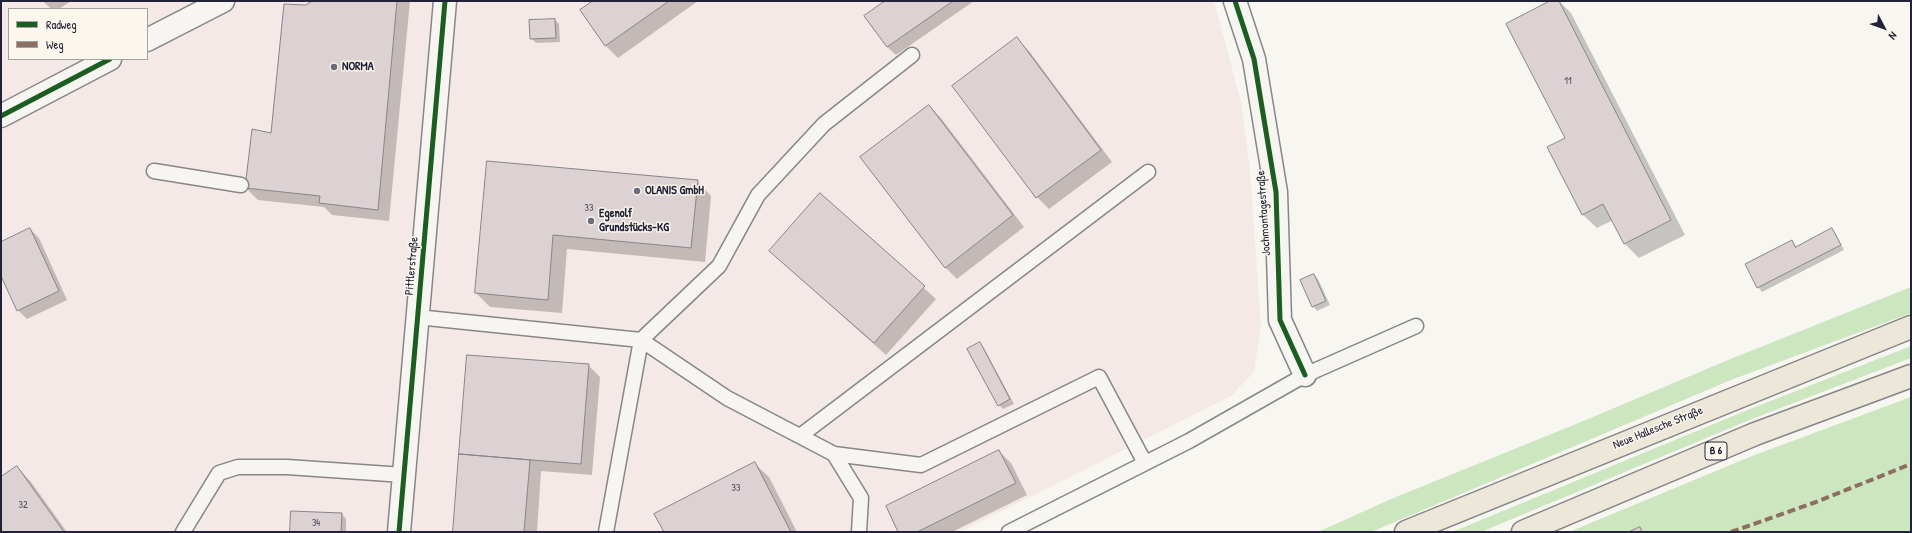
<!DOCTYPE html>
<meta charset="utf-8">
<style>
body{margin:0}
#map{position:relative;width:1912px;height:533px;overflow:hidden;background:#f8f6f0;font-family:"Patrick Hand",sans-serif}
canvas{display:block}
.frame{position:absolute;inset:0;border:2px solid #22223b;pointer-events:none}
.legend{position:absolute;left:8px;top:8px;width:140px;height:52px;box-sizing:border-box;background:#fbf7ec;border:1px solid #a4a2a5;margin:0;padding:5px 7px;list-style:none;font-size:12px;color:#22223b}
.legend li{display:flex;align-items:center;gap:8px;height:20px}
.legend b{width:20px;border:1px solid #a4a2a5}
.north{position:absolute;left:1864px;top:8px;width:40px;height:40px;-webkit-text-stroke:3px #fbf7ec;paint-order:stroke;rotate:131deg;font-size:11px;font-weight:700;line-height:16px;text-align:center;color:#22223b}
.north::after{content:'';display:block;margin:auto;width:14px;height:18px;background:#22223b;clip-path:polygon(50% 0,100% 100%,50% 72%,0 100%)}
</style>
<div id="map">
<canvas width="1912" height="533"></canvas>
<div class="frame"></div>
<ul class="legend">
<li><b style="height:5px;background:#1b5e20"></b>Radweg</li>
<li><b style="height:5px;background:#8d6e63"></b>Weg</li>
</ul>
<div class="north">N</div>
</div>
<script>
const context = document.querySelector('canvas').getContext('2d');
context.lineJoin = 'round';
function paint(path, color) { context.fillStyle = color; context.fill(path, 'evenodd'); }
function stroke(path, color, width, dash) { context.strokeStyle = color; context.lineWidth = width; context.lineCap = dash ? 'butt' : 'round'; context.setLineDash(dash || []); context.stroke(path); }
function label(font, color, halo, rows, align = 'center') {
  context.font = font + ' "Patrick Hand",sans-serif'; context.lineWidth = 3; context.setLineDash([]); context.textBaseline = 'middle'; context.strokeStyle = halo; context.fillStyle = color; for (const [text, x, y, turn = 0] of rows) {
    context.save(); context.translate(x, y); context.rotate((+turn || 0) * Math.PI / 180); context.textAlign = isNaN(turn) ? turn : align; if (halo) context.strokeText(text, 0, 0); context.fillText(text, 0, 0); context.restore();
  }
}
paint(new Path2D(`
 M1 1H1214L1241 102 1250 170 1261 326 1254 372 1231 396 960 532H1ZM9 9H147V59H9Z`), '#f4e9e6');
paint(new Path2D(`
 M1911 287V313L1731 380 1371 532H1318L1391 499 1581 422 1728 360Z
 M1911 346V358L1752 419 1481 532H1452L1750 409Z
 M1911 397V532H1569L1752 456Z`), '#cce6c0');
paint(new Path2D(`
 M43 1H71L59 9H51Z
 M315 1H410L389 221 332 215 324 207 258 200 246 188 272 134 305 6Z
 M595 1H698L618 58 606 46 581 11Z
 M886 1H974L896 55 887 47 865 16Z
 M1552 1H1559L1571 13 1685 235 1639 258 1625 244 1613 220 1597 228 1582 214 1566 139Z
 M555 20 559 24 560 42 536 43 531 38Z
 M1017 39 1029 51 1112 162 1049 209 1037 197 954 86Z
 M929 106 941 118 1024 227 957 279 945 267Z
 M488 162 697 181 711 196 705 262 567 249 562 313 490 307 476 293Z
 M820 195 936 299 886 355 783 263Z
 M30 229 39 238 67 300 27 319 18 310 1 273V243Z
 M1832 229 1836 234 1844 250 1762 292 1758 287 1792 242 1797 247Z
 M1314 275 1318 279 1330 305 1317 311 1313 306Z
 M980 343 984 348 1014 404 1003 409 999 405Z
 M468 356 588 365 600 377 592 475 541 471 537 532H454Z
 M999 451 1011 463 1027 495 952 532H900Z
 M754 463 769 477 797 532H665Z
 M17 467 31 482 67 532H1V479Z
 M342 514 346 519V532H291Z`), '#0003');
const building = new Path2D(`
 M313 1H397L378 210 319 203 320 196 245 188 252 129 271 133 284 4 305 5Z
 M593 1H669L605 46 580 10Z
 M885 1H953L887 47 864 16Z
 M1550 1H1559L1671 220 1624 244 1603 204 1582 215 1547 147 1565 138 1506 24Z
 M555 19 556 38 530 39 529 20Z
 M1017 37 1101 150 1036 198 952 86Z
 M929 105 1013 215 945 268 860 157Z
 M487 161 698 180 691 248 553 235 548 300 475 293Z
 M820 193 925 286 874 343 769 251Z
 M30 228 59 291 17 311 1 276V242Z
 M1832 228 1841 245 1757 288 1745 264 1792 240 1795 247Z
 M1314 274 1326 301 1312 307 1300 280Z
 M980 342 1010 399 998 406 967 349Z
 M467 355 589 364 581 464 459 454Z
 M999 450 1016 483 917 532H898L886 506Z
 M459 454 530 460 524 532H453Z
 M755 462 791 532H664L654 514Z
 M17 466 64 532H1V477Z
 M291 511 342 513 341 532H290Z
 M1640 527 1642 532H1629Z`);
paint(building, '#dcd1d3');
stroke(building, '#878688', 1);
const lane = new Path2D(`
 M154 171 241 185
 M417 317 641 340 727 398 834 454 861 498 859 532
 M800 436 1148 172
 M834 454 921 465 1099 377 1145 463
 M183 532 219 473 238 467H287L404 475
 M606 532 641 340 719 266 758 195 824 124 912 55
 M1009 532 1189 441 1305 375 1416 326`);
const street = new Path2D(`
 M1235 1 1254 59 1276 192 1280 320 1305 375
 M147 40 223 1
 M1 116 110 59
 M399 532 445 1`);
const primary = new Path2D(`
 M1406 532 1911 327
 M1523 532 1755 434 1911 376`);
stroke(lane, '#878688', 17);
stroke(street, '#878688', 25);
stroke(primary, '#878688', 25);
stroke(lane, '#f6f5f1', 14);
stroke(street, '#f6f5f1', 22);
stroke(primary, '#ece7d8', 22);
stroke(new Path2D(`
 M1731 532 1816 502 1911 464`), '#8d6e63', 4, [8, 4]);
stroke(new Path2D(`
 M1235 1 1254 59 1276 192 1280 320 1305 375
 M1 116 110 59
 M399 532 445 1`), '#1b5e20', 5);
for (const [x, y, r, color] of [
 [334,67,4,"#6d6c7a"],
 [637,191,4,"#6d6c7a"],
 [591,221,4,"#6d6c7a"]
]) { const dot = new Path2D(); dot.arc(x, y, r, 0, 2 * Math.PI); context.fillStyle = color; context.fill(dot); stroke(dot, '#fbf7ec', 1.5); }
label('10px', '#504e61', null, [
 ["11",1568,81],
 ["33",589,208],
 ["33",736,488],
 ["32",23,505],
 ["34",316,523]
]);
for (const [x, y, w] of [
 [1716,451,22]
]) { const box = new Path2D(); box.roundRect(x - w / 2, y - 9, w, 18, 3); context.fillStyle = '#fbf7ec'; context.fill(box); stroke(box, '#22223b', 1); }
label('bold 11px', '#22223b', null, [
 ["B 6",1716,451]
]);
label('bold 12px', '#22223b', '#fbf7ec', [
 ["NORMA",342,67],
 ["OLANIS GmbH",645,191],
 ["Egenolf",599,214],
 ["Grundstücks-KG",599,228]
], 'left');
label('12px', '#22223b', '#fbf7ec', [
 ["Jochmontagestraße",1264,213,-94],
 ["Pittlerstraße",412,266,-85],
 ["Neue Hallesche Straße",1658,428,-22]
]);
</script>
